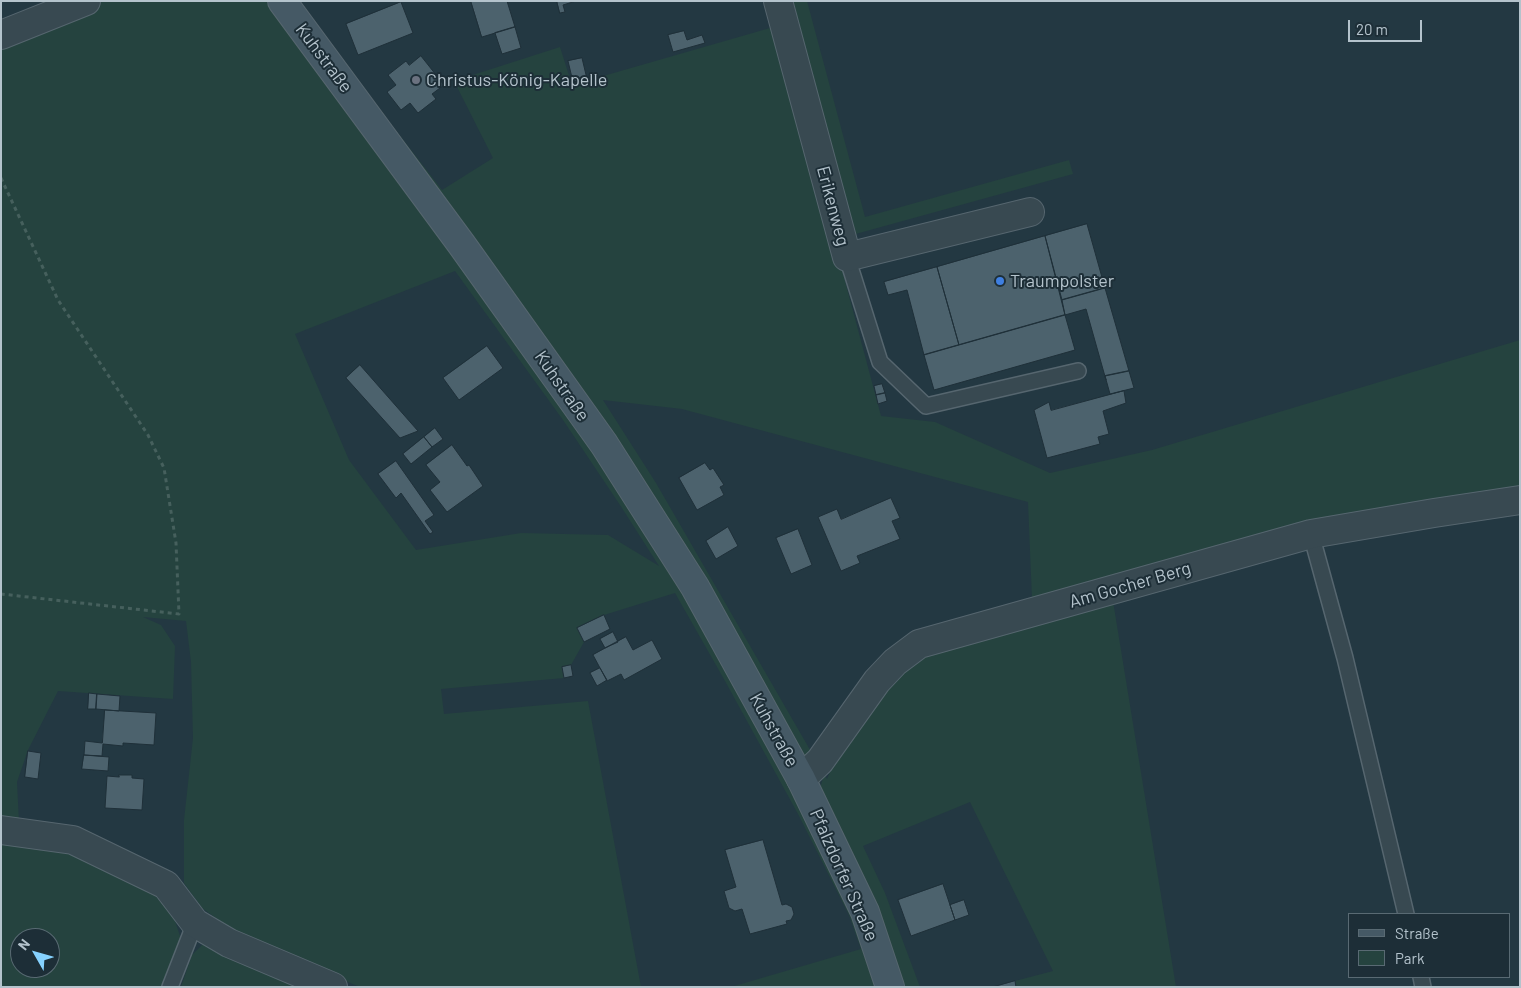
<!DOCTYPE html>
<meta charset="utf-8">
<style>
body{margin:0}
#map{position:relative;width:1521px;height:988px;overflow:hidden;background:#233842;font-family:Barlow,sans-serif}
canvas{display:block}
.frame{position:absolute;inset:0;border:2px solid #b4c3cc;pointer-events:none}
.legend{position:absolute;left:1348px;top:913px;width:162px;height:65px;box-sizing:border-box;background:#1d2e37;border:1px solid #596a73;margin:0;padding:6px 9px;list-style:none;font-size:15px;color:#b4c3cc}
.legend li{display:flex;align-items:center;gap:10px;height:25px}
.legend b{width:25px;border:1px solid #596a73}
.north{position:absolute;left:10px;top:928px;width:50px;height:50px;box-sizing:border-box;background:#1d2e37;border:1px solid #596a73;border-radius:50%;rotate:308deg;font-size:14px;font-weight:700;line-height:20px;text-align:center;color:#b4c3cc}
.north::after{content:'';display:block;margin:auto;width:18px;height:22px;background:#86d2ff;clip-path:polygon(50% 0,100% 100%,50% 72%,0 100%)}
.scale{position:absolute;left:1348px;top:20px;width:74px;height:22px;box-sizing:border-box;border:2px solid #b4c3cc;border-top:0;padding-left:6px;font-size:15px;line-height:18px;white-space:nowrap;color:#b4c3cc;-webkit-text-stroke:4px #1d2e37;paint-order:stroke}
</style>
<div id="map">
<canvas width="1521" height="988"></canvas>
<div class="frame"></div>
<ul class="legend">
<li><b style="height:6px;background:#455965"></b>Straße</li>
<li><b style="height:14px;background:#25433f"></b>Park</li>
</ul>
<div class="north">N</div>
<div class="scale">20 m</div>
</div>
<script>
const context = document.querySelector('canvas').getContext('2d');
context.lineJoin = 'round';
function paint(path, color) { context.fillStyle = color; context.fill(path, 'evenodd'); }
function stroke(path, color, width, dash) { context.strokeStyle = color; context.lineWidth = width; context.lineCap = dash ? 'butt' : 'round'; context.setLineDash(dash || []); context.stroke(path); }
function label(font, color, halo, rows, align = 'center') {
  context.font = font + ' Barlow,sans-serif'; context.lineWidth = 4; context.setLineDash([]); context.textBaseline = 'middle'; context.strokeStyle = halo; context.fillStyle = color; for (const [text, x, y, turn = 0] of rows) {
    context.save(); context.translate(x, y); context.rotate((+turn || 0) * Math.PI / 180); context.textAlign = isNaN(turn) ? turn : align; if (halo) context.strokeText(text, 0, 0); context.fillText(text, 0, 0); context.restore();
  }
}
paint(new Path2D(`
 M104 1H266L292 32 564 404 679 579 833 868 881 987H731L861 949 849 915 798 814 725 681 675 593 604 615 577 628 584 642 571 665 562 667 564 678 441 689 444 714 588 701 641 987H360L287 957 234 931 202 908 184 883V820L193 738 191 662 186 621 143 617 161 625 175 646 173 699 58 691 28 750 17 782 19 822 1 825V41ZM455 271 563 420 620 505 659 566 608 535 521 533 416 550 349 460 295 334Z
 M789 1H807L865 217 1069 160 1073 174 852 235Z
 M310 15 390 123 442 190 493 158 454 81 560 47 572 85 777 26 881 416 935 422 1050 473 1152 450 1520 340V494L1032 599 1028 502 682 409 603 400 656 483 813 755 799 756 307 23Z
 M1112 595 1176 987H1016L1015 981 1053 971 970 802 863 846 885 893 920 987H903L818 796 824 774 827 779 842 745 882 684 918 658Z
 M1 839 71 848 152 892 173 915 182 942 165 987H1ZM20 938H50V968H20Z
 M203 944 305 987H181L192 955Z`), '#25433f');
const building = new Path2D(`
 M471 1H507L515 27 482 37Z
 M557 1H576L563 5 565 12 560 13Z
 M401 2 413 33 358 55 346 24Z
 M515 27 521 48 502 54 495 33Z
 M684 31 687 40 702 35 705 43 673 52 668 35Z
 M421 56 444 85 432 94 436 99 418 113 410 103 401 110 387 92 396 85 388 75 406 61 409 65Z
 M582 58 587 79 573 82 568 61Z
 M1087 224 1105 288 1062 300 1045 236Z
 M1045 236 1065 315 959 345 937 267Z
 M937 267 959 345 924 355 907 290 888 295 884 282Z
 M1105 288 1129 371 1105 376 1106 380 1086 309 1065 315 1062 300Z
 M1065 315 1075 350 934 390 924 355Z
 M487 346 503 368 459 400 443 378Z
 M360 365 418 431 400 438 346 378Z
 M1129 371 1134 388 1110 394 1105 376Z
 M882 384 885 393 876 395 874 386Z
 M1124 391 1126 403 1103 411 1109 434 1098 437 1100 444 1047 458 1034 410 1049 402 1051 410Z
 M885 393 887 401 878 404 876 395Z
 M435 428 443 439 432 447 424 437Z
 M424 437 432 447 411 464 403 454Z
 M452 445 467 466 469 465 483 486 447 512 430 490 440 482 426 465Z
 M396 461 434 515 425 521 433 532 430 534 401 493 396 498 378 474Z
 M705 463 710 470 713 468 724 485 720 487 724 495 697 510 679 478Z
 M891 498 900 518 892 521 900 539 857 556 860 563 841 571 818 517 837 509 841 519Z
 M728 527 738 546 716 559 706 541Z
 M798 529 812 565 791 574 776 538Z
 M604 615 610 629 584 642 577 628Z
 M613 632 618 642 605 648 600 639Z
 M626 637 633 650 652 640 662 659 624 680 621 674 607 681 593 655Z
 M571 665 573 676 564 678 562 667Z
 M600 668 607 680 597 686 590 673Z
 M89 693 97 694 96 709H88Z
 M97 694 120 696 119 711 96 709Z
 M105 710 156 713 154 745 123 743V746L103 744 102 756 84 755 85 741 102 743Z
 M28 751 41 753 38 779 25 777Z
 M84 755 109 757 108 771 82 769Z
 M119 775H132V778L144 779 142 810 105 808 107 776 119 777Z
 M763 840 782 905 786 904 792 907 794 914 791 920 786 921 787 924 750 934 742 909 735 911 729 908 724 891 736 887 725 850Z
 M943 884 955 920 911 936 898 900Z
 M964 900 969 915 955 920 950 905Z
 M1015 981 1016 987H993Z`);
paint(building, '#4c626d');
stroke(building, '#1f3039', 1);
const lane = new Path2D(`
 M847 257 880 362 926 406 1078 371
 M1311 534 1345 658 1406 914
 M1421 977 1423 987
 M170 987 195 923`);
const street = new Path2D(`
 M778 1 847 257 1030 212
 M1 35 86 1
 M801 779 820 761 877 681 895 662 919 644 1311 534 1434 513 1520 500
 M1 830 73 840 166 885 195 923 229 943 333 987`);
const secondary = new Path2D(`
 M282 1 462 245 604 444 695 587 801 779 865 912 890 987`);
stroke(lane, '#56666f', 18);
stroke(street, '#56666f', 30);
stroke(secondary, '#56666f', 30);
stroke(new Path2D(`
 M1 178 58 300 148 435 164 468 176 543 179 614 1 594`), '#46605d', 3, [4, 4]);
stroke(lane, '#384951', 15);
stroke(street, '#384951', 28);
stroke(secondary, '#455965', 28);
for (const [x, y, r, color] of [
 [416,80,5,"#6b7280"],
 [1000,281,5,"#3f7fe0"]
]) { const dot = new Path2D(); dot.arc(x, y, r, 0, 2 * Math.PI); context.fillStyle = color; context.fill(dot); stroke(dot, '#1d2e37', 2); }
label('18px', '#b4c3cc', '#1d2e37', [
 ["Kuhstraße",324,58,53],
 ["Erikenweg",833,206,75],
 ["Kuhstraße",562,386,55],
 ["Am Gocher Berg",1130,585,-16],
 ["Kuhstraße",774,730,61],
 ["Pfalzdorfer Straße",844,875,66]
]);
label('18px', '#b4c3cc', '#1d2e37', [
 ["Christus-König-Kapelle",426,80],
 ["Traumpolster",1010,281]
], 'left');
</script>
